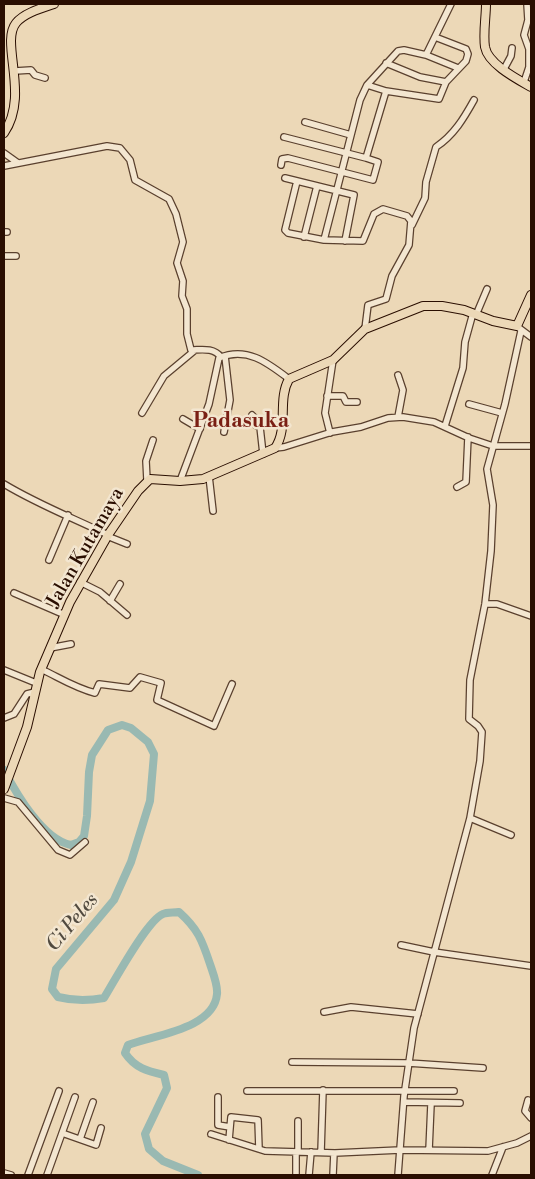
<!DOCTYPE html>
<style>
body{margin:0}
#map{position:relative;width:535px;height:1179px;overflow:hidden;background:#ecd8b7;font-family:"Libre Bodoni",serif}
canvas{display:block}
.frame{position:absolute;inset:0;border:5px solid #2a0e01;pointer-events:none}
</style>
<div id="map">
<canvas width="535" height="1179"></canvas>
<div class="frame"></div>
</div>
<script>
const context = document.querySelector('canvas').getContext('2d');
context.lineJoin = 'round';
function stroke(path, color, width, dash) { context.strokeStyle = color; context.lineWidth = width; context.lineCap = dash ? 'butt' : 'round'; context.setLineDash(dash || []); context.stroke(path); }
function label(font, color, halo, rows, align = 'center') {
  context.font = font + ' "Libre Bodoni",serif'; context.lineWidth = 5; context.setLineDash([]); context.textBaseline = 'middle'; context.strokeStyle = halo; context.fillStyle = color; for (const [text, x, y, turn = 0] of rows) {
    context.save(); context.translate(x, y); context.rotate((+turn || 0) * Math.PI / 180); context.textAlign = isNaN(turn) ? turn : align; if (halo) context.strokeText(text, 0, 0); context.fillText(text, 0, 0); context.restore();
  }
}
stroke(new Path2D(`
 M4 770C16 793 43 840 71 845L79 842 84 836 87 816 89 772 92 755 108 730 122 725 131 728 148 742 154 754 150 801 131 862 114 900 56 969 52 989 58 997C74 1001 87 1001 104 998 114 982 147 920 163 914 167 912 174 913 179 912 198 929 202 940 210 964 213 973 218 985 217 994 214 1029 154 1035 128 1045L125 1053C135 1068 147 1071 164 1075L167 1088 145 1134 149 1149 163 1161 198 1175`), '#99b9b2', 8);
const minor = new Path2D(`
 M426 55 458 68
 M386 63 420 77 446 82
 M504 69 511 56 512 48
 M15 71 31 70 35 75 45 78
 M524 82 529 67V49L524 35 528 20 527 4
 M386 91 439 99 446 82 466 61 468 54 466 49 435 37
 M305 122 351 135
 M284 137 366 158 386 91 367 85
 M4 153 18 163
 M281 165 282 159 288 158 373 180 378 162 366 158
 M4 166 107 146 120 148 130 160 135 180 169 199 176 214 183 242 177 263 183 281 182 296 187 309V334L191 350C201 350 213 347 221 357
 M285 178 354 195 345 241
 M297 181 285 230 288 233 324 240 363 241 374 214 383 209 407 216 411 221 409 245 392 276 386 299 368 305 365 329
 M412 225 425 198 426 182 436 147C454 135 464 118 474 100
 M4 232H7
 M304 237 317 186
 M324 240 360 100 367 85 398 51 404 50 426 55 451 4
 M4 256H16
 M476 315 487 289
 M519 328 531 337
 M398 375 403 390 398 417
 M327 396H343L346 402H357
 M469 404 502 413
 M142 413 164 376 194 351
 M252 415 255 418V425L260 427 263 454
 M183 419 200 429
 M445 426 463 368 465 342 473 313
 M224 432 230 400 225 356
 M330 433 325 413 333 360
 M275 448 284 447 332 432 361 427 388 418 403 417 434 422 469 438 493 446H531
 M209 476 213 511
 M147 480 146 461 153 440
 M180 481 209 404 219 358C247 346 268 363 289 379
 M4 484C37 504 73 518 108 535
 M457 487 466 482 468 437
 M107 536 127 544
 M49 560 68 515
 M80 582 100 592 127 615
 M14 593 65 615
 M110 601 120 584
 M485 604H497L531 616
 M50 648 71 644
 M41 669C60 678 75 688 95 693L99 684 130 688 140 677 161 683 157 700 214 726 232 684
 M4 670 36 683
 M4 718 14 714 27 694 35 692
 M4 798 18 802 58 850 70 855 85 842
 M470 818 511 835
 M401 945 434 952 531 966
 M324 1012 351 1007 418 1014
 M292 1062 408 1063 483 1068
 M247 1091H454
 M218 1097V1125L230 1127
 M528 1100 525 1111 531 1118
 M404 1102 460 1103
 M62 1133 96 1145 101 1128
 M211 1134 265 1151 335 1153 400 1150 488 1151 517 1143 531 1136
 M80 1139 93 1102
 M229 1140 231 1117 258 1120 259 1149
 M429 1150 431 1104
 M298 1152V1121
 M321 1152 323 1090
 M4 1173 11 1175
 M28 1175 59 1091
 M47 1175 75 1097
 M296 1175V1152
 M309 1175 311 1152
 M333 1175 334 1153
 M398 1175 404 1096 414 1028 470 818 480 761 482 732 478 726 469 719 470 680 485 604 491 551 493 505 487 469 505 404 521 331
 M492 1175 503 1147`);
const major = new Path2D(`
 M486 4C486 17 483 33 485 47 488 64 517 79 531 87
 M4 133C30 95 0 43 16 23 24 13 42 8 54 4
 M4 789 27 727 40 672 70 602 108 535 138 491 150 479 180 481 203 479 275 448C289 428 277 400 289 379L333 360 365 329 423 306H442L464 310 493 321 517 326 531 295`);
stroke(minor, '#5a402e', 8);
stroke(major, '#2a0e01', 10);
stroke(minor, '#f3e6d0', 5.5);
stroke(major, '#ecd8b7', 8);
label('19px', '#2a0e01', '#f3e6d0', [
 ["Jalan Kutamaya",86,548,-60]
]);
label('italic 20px', '#514a3f', '#f3e6d0', [
 ["Ci Peles",73,923,-50]
]);
label('bold 21px', '#7a1f14', '#f3e6d0', [
 ["Padasuka",241,422]
]);
</script>
